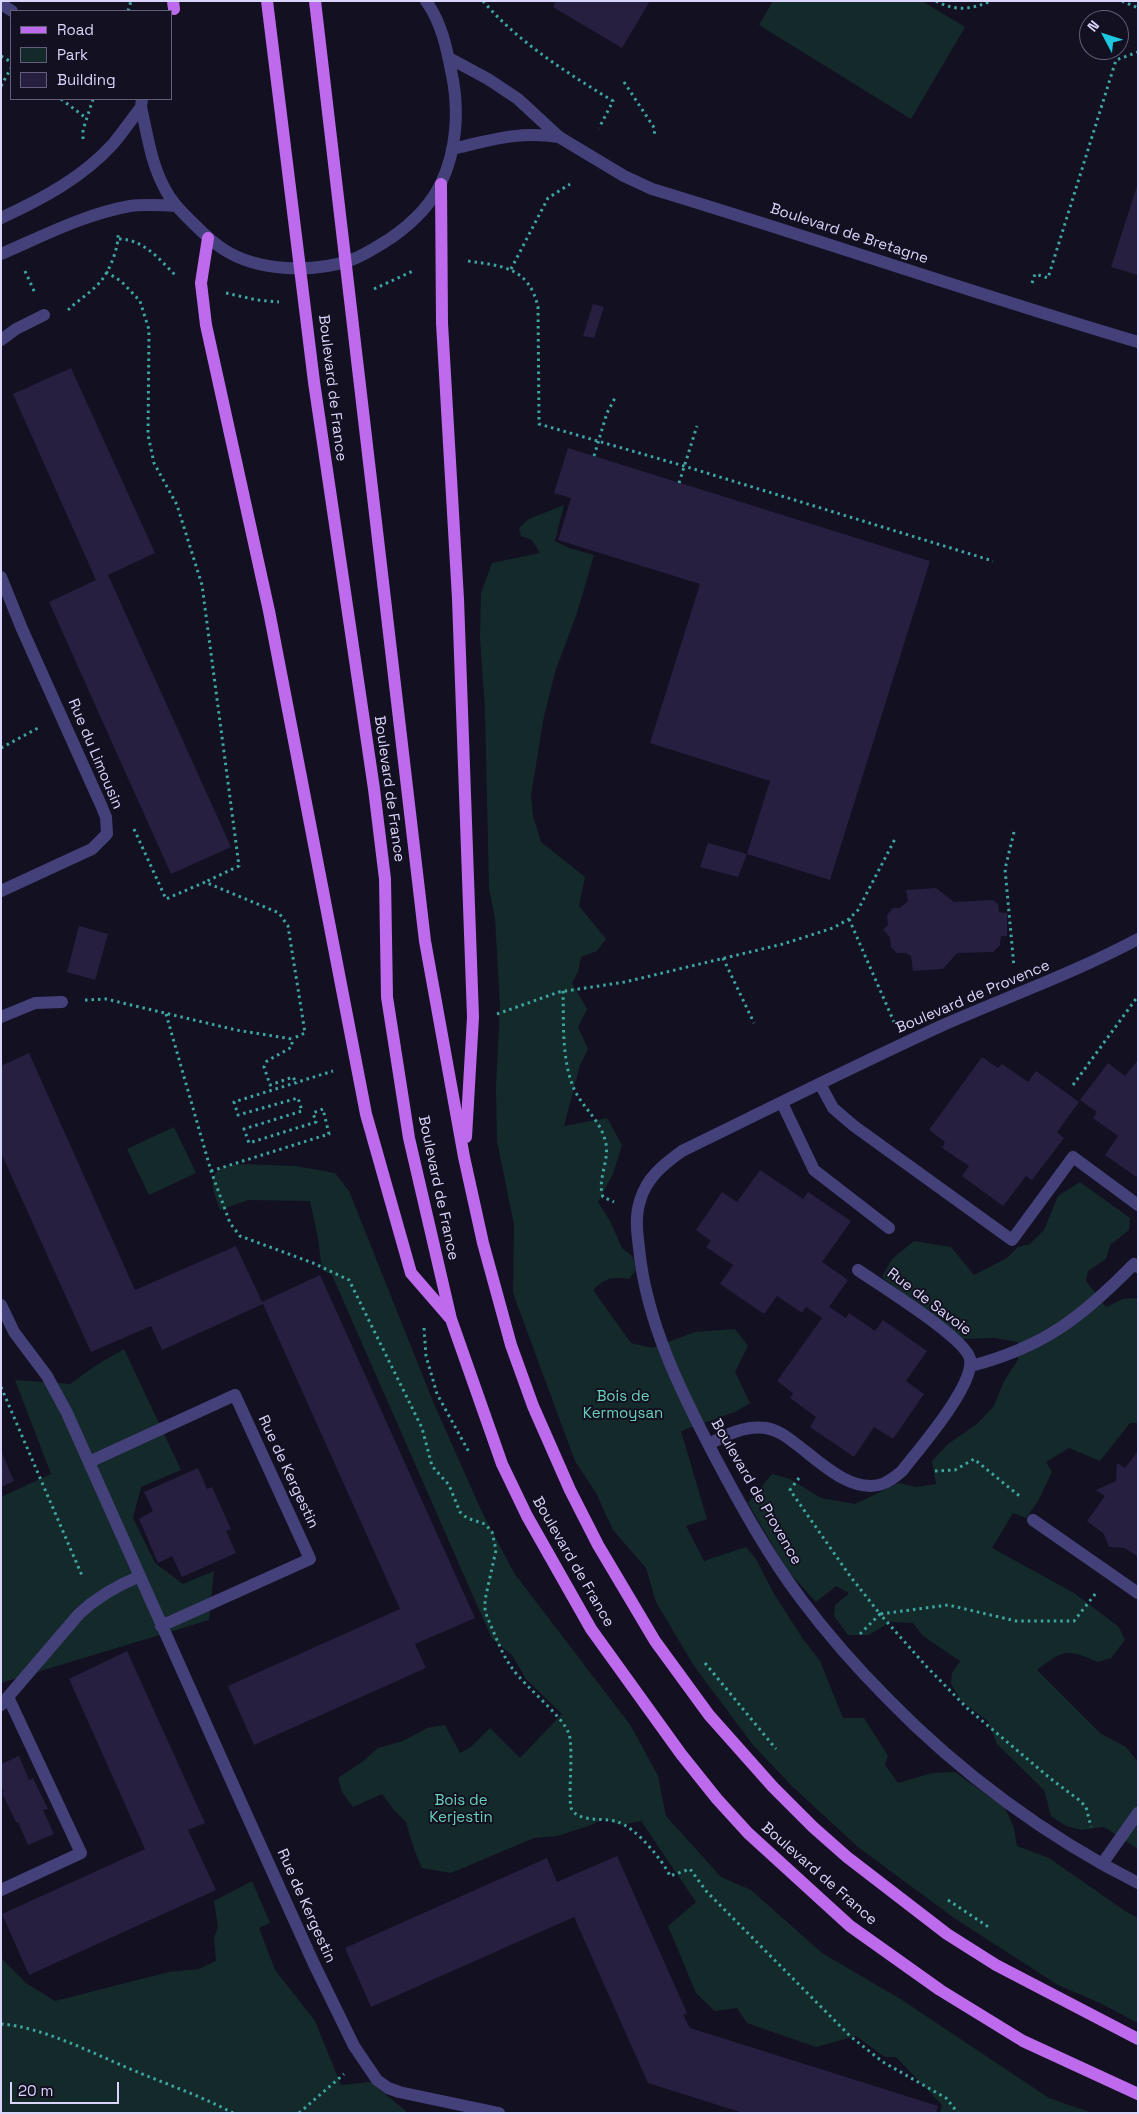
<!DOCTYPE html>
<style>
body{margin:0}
#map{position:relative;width:1139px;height:2114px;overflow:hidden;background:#131021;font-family:"Space Grotesk",sans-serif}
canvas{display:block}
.frame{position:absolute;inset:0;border:2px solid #dad5fa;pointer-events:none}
.legend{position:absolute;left:10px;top:10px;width:162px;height:90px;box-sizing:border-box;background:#131021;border:1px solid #635f78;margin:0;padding:6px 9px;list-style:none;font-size:15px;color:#dad5fa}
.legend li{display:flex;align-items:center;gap:10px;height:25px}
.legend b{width:25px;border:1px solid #635f78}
.north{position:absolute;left:1079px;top:10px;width:50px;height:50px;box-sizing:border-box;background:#131021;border:1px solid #635f78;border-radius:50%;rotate:310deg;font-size:14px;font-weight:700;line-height:20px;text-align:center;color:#dad5fa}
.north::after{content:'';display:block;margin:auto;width:18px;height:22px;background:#1cc9e0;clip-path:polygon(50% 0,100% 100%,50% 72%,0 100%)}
.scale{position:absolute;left:10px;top:2082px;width:109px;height:22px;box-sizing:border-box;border:2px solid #dad5fa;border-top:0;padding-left:6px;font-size:15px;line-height:18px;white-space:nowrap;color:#dad5fa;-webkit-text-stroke:4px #131021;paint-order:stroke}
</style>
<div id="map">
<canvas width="1139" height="2114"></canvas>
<div class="frame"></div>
<ul class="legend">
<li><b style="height:6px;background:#be6aed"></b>Road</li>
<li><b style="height:14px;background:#142a2a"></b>Park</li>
<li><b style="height:14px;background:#261f40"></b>Building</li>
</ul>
<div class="north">N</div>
<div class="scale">20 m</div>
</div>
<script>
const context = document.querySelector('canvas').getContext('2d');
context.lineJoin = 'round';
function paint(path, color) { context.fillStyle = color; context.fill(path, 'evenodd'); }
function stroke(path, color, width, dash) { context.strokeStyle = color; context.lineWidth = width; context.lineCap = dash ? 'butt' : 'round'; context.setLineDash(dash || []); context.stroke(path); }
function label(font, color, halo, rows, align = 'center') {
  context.font = font + ' "Space Grotesk",sans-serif'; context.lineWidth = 4; context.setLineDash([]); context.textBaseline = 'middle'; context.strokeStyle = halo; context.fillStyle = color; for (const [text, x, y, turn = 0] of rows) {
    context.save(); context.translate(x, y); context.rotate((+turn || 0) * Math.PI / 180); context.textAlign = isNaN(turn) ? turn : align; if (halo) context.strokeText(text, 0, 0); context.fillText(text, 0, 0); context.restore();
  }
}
paint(new Path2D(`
 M773 1H922L965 27 911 119 759 25Z
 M564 505 555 541 569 548 594 555 577 613 555 672 543 721 531 796 533 816 541 842 585 877 579 906 606 939 597 951 581 957 578 972 572 983 587 1009 578 1027 588 1049 580 1065 564 1126 607 1118 622 1145 613 1174 598 1202 610 1221 622 1248 633 1257 636 1270 629 1279C611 1277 607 1277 593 1290L631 1343 652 1348 695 1332 735 1329 748 1346 735 1372 750 1403 735 1412 681 1431 707 1519 686 1526 704 1561 746 1547 756 1559 774 1594 803 1639 820 1661 843 1718H864L888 1756 885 1765 898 1783 932 1773 955 1772 1005 1808 1014 1828 1017 1846 1049 1858 1125 1911 1138 1918V2023L1100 2003 1058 1985 954 1918 858 1847 792 1786 753 1745 694 1666 656 1602 646 1568 613 1530 596 1493 575 1461 513 1293 514 1225 497 1141 496 1088 500 1005 495 918 489 888 485 710 480 637 481 593 492 563 540 553 532 540 521 536 519 528 529 519Z
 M174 1127 196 1173 149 1195 127 1149Z
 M267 1165 296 1166 335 1173 349 1191 434 1404 481 1510 514 1573 631 1726 658 1776 666 1816 721 1877 751 1890 822 1953 902 2000 1049 2098 1092 2113H940L942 2105 896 2057H885L856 2036 816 2047 747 2023 737 2008 715 2011 696 1993 668 1926 696 1902 641 1821 620 1825 604 1819 588 1826 557 1836 534 1838 451 1873 422 1868 414 1849 406 1822 394 1810 382 1794 353 1807 342 1792 338 1778 362 1762 378 1748 403 1741 427 1728 445 1725 460 1753 471 1747 490 1728 520 1758 562 1714 526 1679 512 1655 492 1639 332 1275 322 1270 318 1238 310 1201 248 1200 220 1210C218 1203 214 1195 213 1187 210 1158 248 1165 267 1165Z
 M1080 1182 1130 1218 1129 1230 1110 1245 1106 1259 1088 1271 1086 1281 1106 1307 1123 1299 1138 1298V1423H1130L1100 1461 1069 1448 1046 1462 1052 1472 1038 1501 1026 1518 1013 1513 992 1548 1074 1593 1119 1627 1125 1640 1111 1658 1098 1662C1067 1649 1064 1649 1037 1670L1100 1733 1126 1747 1138 1762V1849L1104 1827 1082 1830 1066 1826 1051 1816 1044 1790 997 1744 988 1721 962 1702 951 1684 952 1673 960 1661 923 1636 913 1623 890 1622 869 1635H848L834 1616 835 1605 849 1593 836 1586 816 1602 787 1570 748 1503 772 1474 790 1479 821 1498 855 1504 899 1483 916 1487 936 1484 932 1461 948 1444 977 1424 994 1406 1004 1381 1018 1360V1342L995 1338 961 1339 882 1277 892 1259 914 1241 951 1247 974 1275 1007 1258 1018 1247 1030 1244 1044 1230 1058 1196Z
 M124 1349 181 1470 141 1487 133 1518 155 1563 183 1584 214 1571 209 1620 1 1683V1497L51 1474 15 1380 70 1384 95 1366Z
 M252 1881 270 1923 259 1928 275 1970 315 2021 341 2085 371 2082 408 2113H1V1958L26 1983 55 2001 169 1972 199 1969 216 1961 214 1938 218 1927 214 1901Z`), '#142a2a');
paint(new Path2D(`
 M556 1H650L622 48 553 7Z
 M1137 186H1138V275L1111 267Z
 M593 304 604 307 594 338 583 336Z
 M71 368 155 553 108 575 231 847 171 874 49 602 96 580 13 394Z
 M568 448 930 561 830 880 747 854 770 781 650 743 700 584 558 540 571 498 554 493Z
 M708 843 747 854 738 877 700 867Z
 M936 888 954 902 993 900 998 904 999 912 1007 913V936H1001L1000 945 993 952 957 953 943 969 913 971 911 956 906 953H897L891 947 890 937 883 930 888 925 887 915 893 908H900L908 901 906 890Z
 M79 926 108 934 95 980 67 972Z
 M29 1053 135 1290 236 1246 262 1302 320 1275 475 1618 415 1644 426 1668 254 1745 228 1686 400 1609 263 1304 162 1350 151 1326 91 1352 1 1153V1066Z
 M982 1057 998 1068 1002 1064 1028 1082 1036 1071 1079 1102 1057 1132 1064 1138 1032 1180 1026 1176 1003 1206 962 1176 969 1166 942 1148 945 1142 929 1130Z
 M1138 1060V1178L1105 1155 1118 1136 1093 1118 1097 1112 1080 1100 1108 1063 1125 1076Z
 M760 1170 803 1199 808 1192 851 1221 822 1262 848 1280 829 1307 846 1318 849 1313 875 1331 883 1320 927 1351 906 1381 924 1394 893 1439 874 1427 854 1457 810 1427 816 1417 790 1398 793 1393 777 1381 822 1318 806 1307 802 1313 777 1296 764 1314 720 1284 733 1265 706 1247 711 1241 696 1230 722 1192 737 1202Z
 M1 1451 14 1481 1 1487Z
 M1138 1451V1557L1125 1548 1109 1547 1104 1534 1087 1521 1105 1496 1096 1490 1116 1481 1117 1463 1125 1468Z
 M198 1468 207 1489 212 1487 231 1529 226 1531 236 1553 182 1577 172 1556 158 1563 139 1519 153 1511 144 1492Z
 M127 1651 205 1823 188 1830 216 1890 29 1975 2 1914 145 1849 69 1679Z
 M19 1756 29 1780 33 1778 48 1809 43 1810 54 1834 28 1845 18 1822H16L2 1793 4 1792 1 1785V1764Z
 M617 1856 687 2013 683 2015 690 2028 938 2106 936 2113H743L648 2083 574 1917 371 2007 345 1948 547 1858 557 1882Z`), '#261f40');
stroke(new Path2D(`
 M483 1C518 42 567 73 613 101L599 128
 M936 1C956 12 972 9 991 1
 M1122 1 1138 8
 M128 11 131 1
 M1 56 11 62
 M624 82 655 129 654 136
 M1 86 11 68
 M61 99 86 118
 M83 139V130L93 99
 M119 239C144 239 161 261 177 277
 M468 261C502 266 529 267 538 307L539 424 684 466 993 561
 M511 269 548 198 570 184
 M25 271 35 293
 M106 272 121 281 140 301 149 330 148 435 154 463 177 505 202 585 239 866 205 882
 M1032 283 1035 274 1048 278 1116 60 1138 52
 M374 289 415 270
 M226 293 257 300 279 302
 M68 310C78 300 92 292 101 281 110 270 119 247 118 233
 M594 456 607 413 615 398
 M679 483 697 426
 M1 748 38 728
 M134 829 166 899 205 882 279 913 288 926 305 1033 292 1039
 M1014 832 1005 869 1014 967
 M849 919 894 1022
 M723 958 754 1023
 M563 991C564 1023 561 1061 575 1091 584 1109 602 1122 606 1144 609 1162 597 1180 603 1197L614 1202
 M85 1000 106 999 236 1030 292 1039V1047L267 1061 264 1067 270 1085 293 1077 297 1084
 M166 1014 211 1171 230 1223 240 1236 313 1263 349 1280 422 1428 432 1466 449 1485 460 1512 467 1518 485 1524 492 1532 496 1550 485 1600V1609L487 1617C495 1634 501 1653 512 1668 525 1687 563 1716 569 1734 574 1750 567 1803 572 1810 581 1823 604 1817 618 1822 636 1828 662 1859 670 1876L690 1869 707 1892 850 2036 883 2062 946 2098 958 2113
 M497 1014 559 992 625 982 783 944 833 928 849 919 858 910 895 839
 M1073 1085 1138 996
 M211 1171 329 1134 323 1109 313 1113 316 1122 249 1143 244 1129 302 1111 298 1098 238 1115 234 1102 333 1071
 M424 1328 426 1356 437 1394 470 1454
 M1 1387 83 1578
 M935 1471 955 1470 974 1459 1022 1498
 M799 1478 790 1490 850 1576 880 1614 948 1605 1016 1621H1074L1096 1593
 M860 1634 880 1614 926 1666 967 1708 1051 1779 1079 1800 1086 1807 1091 1827
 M705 1663 776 1749
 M948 1900 990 1928
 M1 2024C42 2027 90 2052 128 2068 163 2083 199 2095 233 2113
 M299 2113 344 2074`), '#3da6a2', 3, [2.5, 4]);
stroke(new Path2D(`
 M782 1103 814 1170 889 1228`), '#44417a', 12);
stroke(new Path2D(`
 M1 4 12 11
 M559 137 624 176 652 189C815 238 975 294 1138 342
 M1 340 16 329 44 315
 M1 577 22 629 101 805 106 817 107 834 92 849 1 891
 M1138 939C1074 973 1007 997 941 1026 854 1066 768 1109 682 1151 664 1164 646 1178 640 1201 635 1216 637 1232 639 1248 646 1322 681 1392 715 1457 741 1506 768 1555 801 1599 828 1635 858 1669 889 1700 959 1772 1048 1838 1138 1883
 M1 1017 35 1003 62 1002
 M820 1084 833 1108 854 1126 1012 1240 1073 1157 1138 1205
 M1 1305 14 1332 47 1376 67 1413 235 1789 314 1964 354 2046 377 2080 388 2088 399 2092 499 2113
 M971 1366C1044 1347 1082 1317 1134 1264L1138 1267
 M709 1444C726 1435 745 1425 766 1428 778 1430 787 1437 796 1444 819 1461 849 1492 879 1485 888 1483 895 1477 902 1471 919 1449 975 1385 970 1359 966 1338 879 1285 858 1270
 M89 1462 235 1395 310 1559 161 1626
 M1033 1520 1138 1593
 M1 1705 79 1614C97 1597 116 1586 138 1577
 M1102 1864 1138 1813
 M1 1890 81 1853 8 1697`), '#44417a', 12);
stroke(new Path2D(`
 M449 58 488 79 518 99 559 137
 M142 99 141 107C147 133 151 163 164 187 171 202 183 213 195 225 204 234 212 242 223 249 258 272 313 273 351 260 365 255 378 246 391 238 411 224 431 205 441 183 457 150 459 110 452 75 447 50 442 23 426 1
 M452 149C491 140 518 131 559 137
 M1 218C42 199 82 178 113 144 123 132 132 119 141 107
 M1 254C43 236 85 214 130 206 145 204 161 205 176 206`), '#44417a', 12);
stroke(new Path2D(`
 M173 1 174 9
 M267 1 314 382 374 789 385 879 387 997 409 1138 451 1319 502 1464 527 1516 591 1629 681 1754 717 1799 748 1833 850 1926 940 1990 1023 2041 1138 2094
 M315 1 425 941 464 1157 483 1243 511 1345 533 1406 570 1490 598 1545 655 1641 709 1715 773 1787 813 1827 847 1857 947 1934 996 1965 1138 2039
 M441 184 442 323 458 599 473 1017 466 1137
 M208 238 201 283 206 325 269 611 366 1114 411 1273 450 1318`), '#be6aed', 12);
label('15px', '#dad5fa', '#131021', [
 ["Boulevard de Bretagne",849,234,18],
 ["Boulevard de France",332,388,83],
 ["Rue du Limousin",95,754,67],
 ["Boulevard de France",389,789,82],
 ["Boulevard de Provence",973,997,-23],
 ["Boulevard de France",438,1188,78],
 ["Rue de Savoie",929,1302,37],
 ["Rue de Kergestin",288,1472,65],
 ["Boulevard de Provence",756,1492,60],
 ["Boulevard de France",573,1562,60],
 ["Boulevard de France",819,1874,41],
 ["Rue de Kergestin",306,1906,66]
]);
label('15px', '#6ad1b9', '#131021', [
 ["Bois de",623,1397],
 ["Kermoysan",623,1414],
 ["Bois de",461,1801],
 ["Kerjestin",461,1818]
]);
</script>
